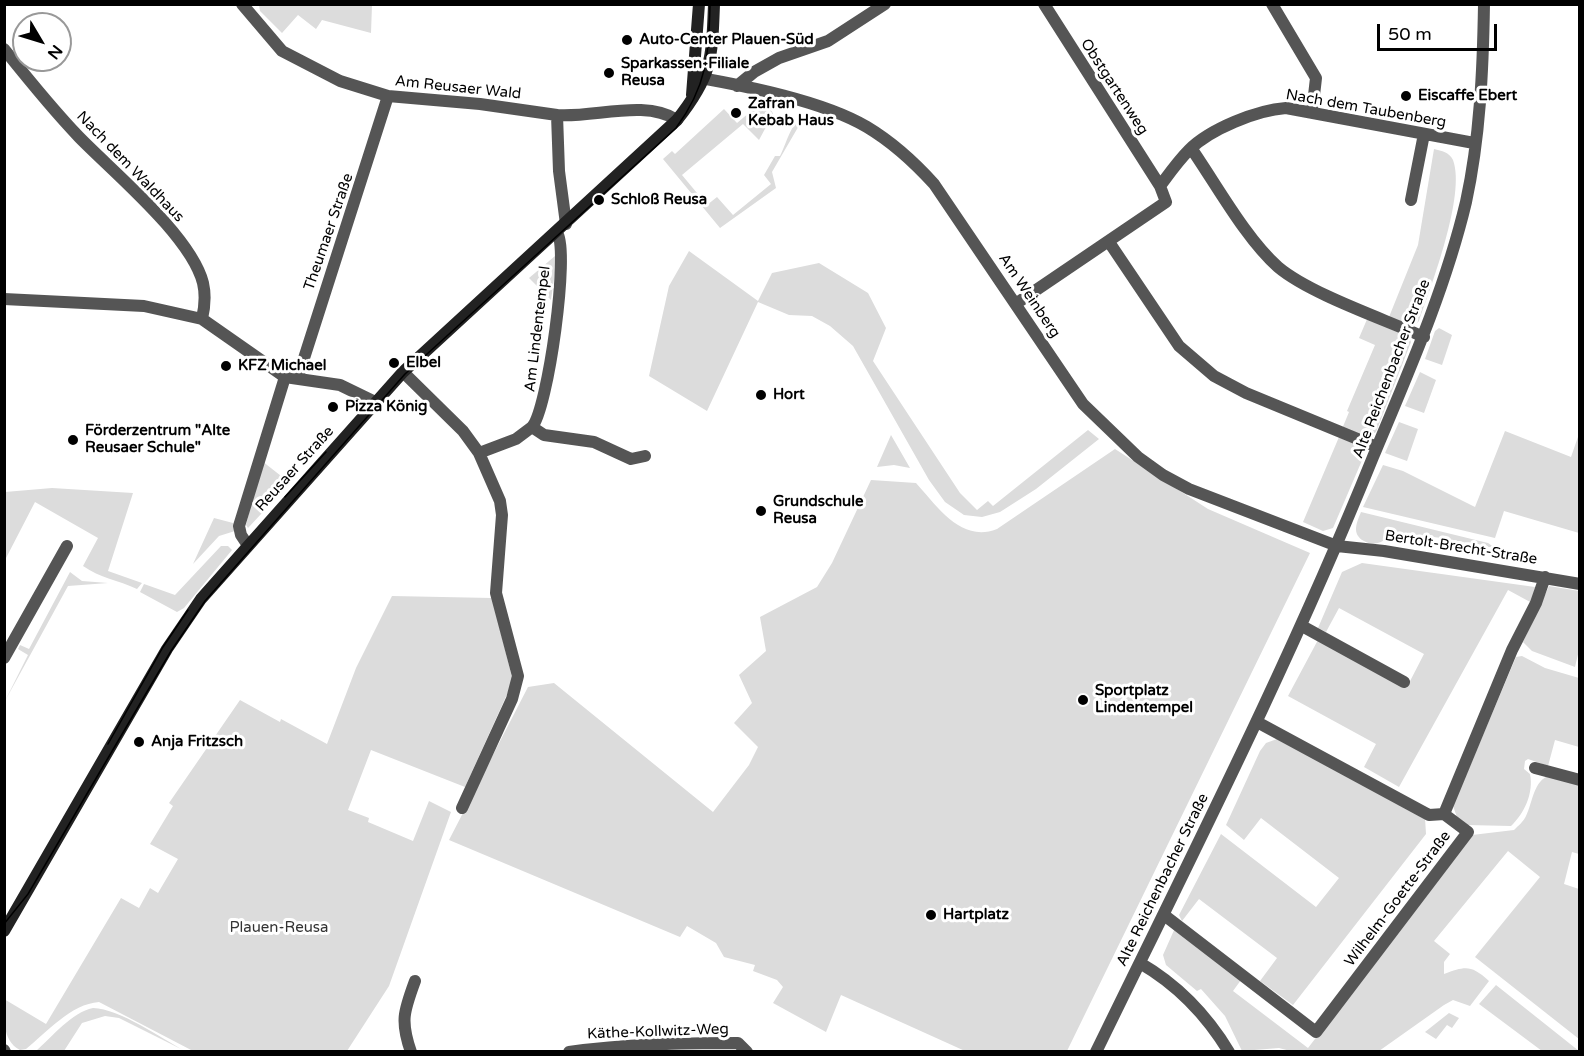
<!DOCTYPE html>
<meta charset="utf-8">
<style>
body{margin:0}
#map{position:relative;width:1584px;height:1056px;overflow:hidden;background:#fff;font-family:"Varela Round",sans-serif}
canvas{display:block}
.frame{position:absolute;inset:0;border:6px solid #000;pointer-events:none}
.north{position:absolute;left:12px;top:12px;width:60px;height:60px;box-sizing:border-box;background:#fff;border:2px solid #999;border-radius:50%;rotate:128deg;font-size:16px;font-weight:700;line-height:24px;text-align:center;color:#000}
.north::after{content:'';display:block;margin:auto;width:21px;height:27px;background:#000;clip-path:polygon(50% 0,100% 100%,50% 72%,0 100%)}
.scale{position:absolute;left:1377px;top:24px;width:120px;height:27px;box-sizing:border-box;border:3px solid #000;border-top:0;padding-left:8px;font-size:18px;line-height:21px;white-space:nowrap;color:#000;-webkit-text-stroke:4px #fff;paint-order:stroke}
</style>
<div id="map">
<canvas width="1584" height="1056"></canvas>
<div class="frame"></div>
<div class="north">N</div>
<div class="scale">50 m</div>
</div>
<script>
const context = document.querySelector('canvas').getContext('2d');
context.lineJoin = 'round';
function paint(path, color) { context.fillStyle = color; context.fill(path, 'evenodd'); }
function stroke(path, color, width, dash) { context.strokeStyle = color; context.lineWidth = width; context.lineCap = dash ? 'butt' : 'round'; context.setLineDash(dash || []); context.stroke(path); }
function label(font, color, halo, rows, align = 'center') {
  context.font = font + ' "Varela Round",sans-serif'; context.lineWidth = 6; context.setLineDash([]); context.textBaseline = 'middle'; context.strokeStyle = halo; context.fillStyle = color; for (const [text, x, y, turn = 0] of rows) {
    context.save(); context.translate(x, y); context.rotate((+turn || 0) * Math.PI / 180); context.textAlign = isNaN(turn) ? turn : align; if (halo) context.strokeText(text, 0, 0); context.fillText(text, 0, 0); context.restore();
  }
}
paint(new Path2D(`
 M259 5H372L371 33 322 20 316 29 298 15 282 33 260 11Z
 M761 105 771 109 773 114 759 140 743 124 682 175 707 205 717 197 733 215 771 184 764 175 775 156H780C787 143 790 123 804 117L772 172 776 188 720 228 663 159 672 151 675 154 724 109 737 123 756 107Z
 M1434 149C1442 151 1449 152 1453 160 1466 195 1431 286 1419 321L1414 326 1389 317 1418 245Z
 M689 251 758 301 772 273 819 263 868 293 886 328 873 361 960 493 977 510 988 501 993 506 1088 430 1099 439 1036 489 1000 512 982 517 964 515 945 502 929 480 853 346 830 326 812 316 789 315 758 302 707 411 649 376 669 286Z
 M555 256 557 258 551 300 529 278Z
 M1368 317 1409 337 1411 342 1376 432 1368 437 1342 429 1349 412 1347 411 1375 345 1359 338Z
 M1439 328 1452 335 1442 365 1425 359 1435 331Z
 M1420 372 1436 380 1424 413 1405 406Z
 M1399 422 1418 429 1407 461 1385 453Z
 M1505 431 1571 457 1579 434V533L1504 511 1495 538 1363 507 1383 465 1403 471 1475 507Z
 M891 435 910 468 894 465 877 467Z
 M1339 437 1359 445 1363 458 1333 528 1323 531 1303 522Z
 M1115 449 1208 509 1310 553 1067 1051H965L841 995 826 1032 773 1003 783 987 777 980 753 971 755 965 724 957 716 943 687 926 680 937 449 840 528 687 554 683 713 812 749 765 758 747 734 723 752 703 739 675 766 651 760 617 817 587 832 563 871 480 916 483C938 507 961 543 997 529Z
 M262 461 290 483 248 528 246 525Z
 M52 488 133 493 108 571 142 583 137 589C118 580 100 578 83 566L98 538 35 502 5 560V492Z
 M1361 512 1488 543 1495 548C1465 543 1433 535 1403 534 1388 533 1380 550 1364 541 1351 534 1357 522 1361 512Z
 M214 518 233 523 235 531 219 536 193 564Z
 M221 546H228L232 550 184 608 177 612 140 592 144 584 175 595Z
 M1362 563 1535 587 1532 603 1508 590 1399 787 1364 767 1376 744 1288 696 1319 638 1407 687 1424 654 1339 608 1326 632 1318 628 1342 572Z
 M70 572 82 581 108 583 68 586 5 701 28 655 18 649 20 645 29 649Z
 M1549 586 1579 591V650L1575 667 1532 651 1523 642Z
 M392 596 492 598 513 681 465 787 371 750 348 810 369 818 368 822 413 841 429 801 451 812 389 986 347 1051H193L99 1002C71 1004 47 1032 26 1049L20 1050C1 1040 5 1017 4 999L46 1024 121 898 139 908 150 888 158 893 178 859 150 844 173 806 169 803 240 700 280 722 281 719 327 744 356 668Z
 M1522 656 1545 668 1579 678V747L1555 740 1548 766 1528 759 1525 761 1524 769 1530 774C1534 793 1524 814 1511 826L1467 825 1458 820 1453 806 1516 657Z
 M1277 739 1425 818 1426 834 1293 1005 1260 981 1277 958 1199 899 1182 921 1179 915 1221 834 1316 907 1339 878 1261 818 1244 840 1226 825 1260 751 1266 743Z
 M1550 775 1578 783 1579 787V854L1572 852 1564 884 1579 889V1039L1475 957 1540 877 1508 851 1434 941 1450 954 1444 962V974C1466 966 1471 965 1489 981L1470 1006 1453 1000 1444 1005 1379 1051 1294 1052 1279 1048 1242 1051 1225 1016 1201 989 1197 991 1166 965 1163 955 1175 928 1241 980 1233 991 1308 1048 1472 835 1514 830C1518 826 1524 821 1526 816 1533 802 1533 781 1550 775Z
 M1496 985 1579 1051H1542L1479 1004Z
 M93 1008C120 1009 161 1038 185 1051L119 1018 105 1016 82 1023 64 1051H36C52 1037 72 1012 93 1008Z
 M1449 1013 1459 1018 1452 1028 1447 1025 1436 1039 1425 1032Z`), '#dcdcdc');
stroke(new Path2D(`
 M242 4 282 51 340 81 388 96 480 104 557 115 559 171 566 224
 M1272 4 1316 78 1312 113
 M4 49C28 79 52 109 79 137 113 172 191 236 203 283 206 296 205 306 202 319
 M695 77C746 86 823 101 867 127 892 142 915 163 934 184L1083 404 1138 457 1163 475 1189 489 1337 546 1384 551 1580 584
 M737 86 754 72 779 58 828 41 885 4
 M557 115C594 118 645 99 677 120
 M1191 148C1216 184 1246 239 1278 267 1310 294 1384 319 1424 337
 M1160 186C1169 174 1178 161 1189 150 1210 129 1257 110 1286 108L1474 143
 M1411 200 1424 134
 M557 233C570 250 548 409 532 427L544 435 594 442 631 459 645 456
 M1109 242 1179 346 1214 376 1246 393 1377 447
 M4 299 144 306 202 319 285 377 340 385 375 402
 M1017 303 1166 202 1160 186 1044 4
 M403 372 463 431 479 453 516 439 532 427
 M298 377 388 96
 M247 544 241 535 239 526 285 377
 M1302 626 1404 682
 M4 658 67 546
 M1257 722 1429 815 1444 814
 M1535 768 1580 780
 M462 808 512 699 518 676 496 593 502 515 500 501 479 453
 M1444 814 1512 650 1536 603 1545 577
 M1164 915 1316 1032 1468 832 1444 814
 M1140 963C1178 985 1206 1014 1229 1052
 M4 1050 5 1052
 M411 1052C400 1021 404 1011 415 981
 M569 1052C625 1044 681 1043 738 1043L747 1052
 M1096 1052C1192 855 1291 660 1373 457 1408 373 1445 290 1466 202 1480 138 1483 69 1484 4`), '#555', 12);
stroke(new Path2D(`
 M692 95 699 4
 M4 931 167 649 201 599 403 372 677 120C712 76 712 59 714 4`), '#222', 12);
stroke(new Path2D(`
 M285 497 326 452
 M108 744 163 647 188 610
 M4 924 28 894 171 651 205 601 405 374 676 128C707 86 709 55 710 4`), '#000', 1.5);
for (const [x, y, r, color] of [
 [627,40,6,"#000"],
 [609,73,6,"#000"],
 [1406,96,6,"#000"],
 [736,113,6,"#000"],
 [599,200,6,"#000"],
 [394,363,6,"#000"],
 [226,366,6,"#000"],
 [761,395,6,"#000"],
 [333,407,6,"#000"],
 [73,440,6,"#000"],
 [761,511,6,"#000"],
 [1083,700,6,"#000"],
 [139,742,6,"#000"],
 [931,915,6,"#000"]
]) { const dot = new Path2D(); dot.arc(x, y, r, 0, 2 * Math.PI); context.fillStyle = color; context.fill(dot); stroke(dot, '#fff', 2); }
label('bold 15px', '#000', '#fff', [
 ["Auto-Center Plauen-Süd",639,40],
 ["Sparkassen-Filiale",621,64],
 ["Reusa",621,81],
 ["Eiscaffe Ebert",1418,96],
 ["Zafran",748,104],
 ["Kebab Haus",748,121],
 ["Schloß Reusa",611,200],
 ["Elbel",406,363],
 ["KFZ Michael",238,366],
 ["Hort",773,395],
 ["Pizza König",345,407],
 ["Förderzentrum \"Alte",85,431],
 ["Reusaer Schule\"",85,448],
 ["Grundschule",773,502],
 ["Reusa",773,519],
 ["Sportplatz",1095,691],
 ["Lindentempel",1095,708],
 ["Anja Fritzsch",151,742],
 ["Hartplatz",943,915]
], 'left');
label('15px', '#000', '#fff', [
 ["Obstgartenweg",1114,87,57],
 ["Am Reusaer Wald",458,88,6],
 ["Nach dem Taubenberg",1366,109,10],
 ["Nach dem Waldhaus",130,167,46],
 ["Theumaer Straße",329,232,-71],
 ["Am Weinberg",1029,296,56],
 ["Am Lindentempel",538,329,-83],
 ["Alte Reichenbacher Straße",1392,369,-69],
 ["Reusaer Straße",295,469,-48],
 ["Bertolt-Brecht-Straße",1461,548,9],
 ["Alte Reichenbacher Straße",1163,880,-64],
 ["Wilhelm-Goette-Straße",1398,899,-53],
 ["Käthe-Kollwitz-Weg",658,1032,-2]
]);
label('15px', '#333', '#fff', [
 ["Plauen-Reusa",279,928]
]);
</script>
